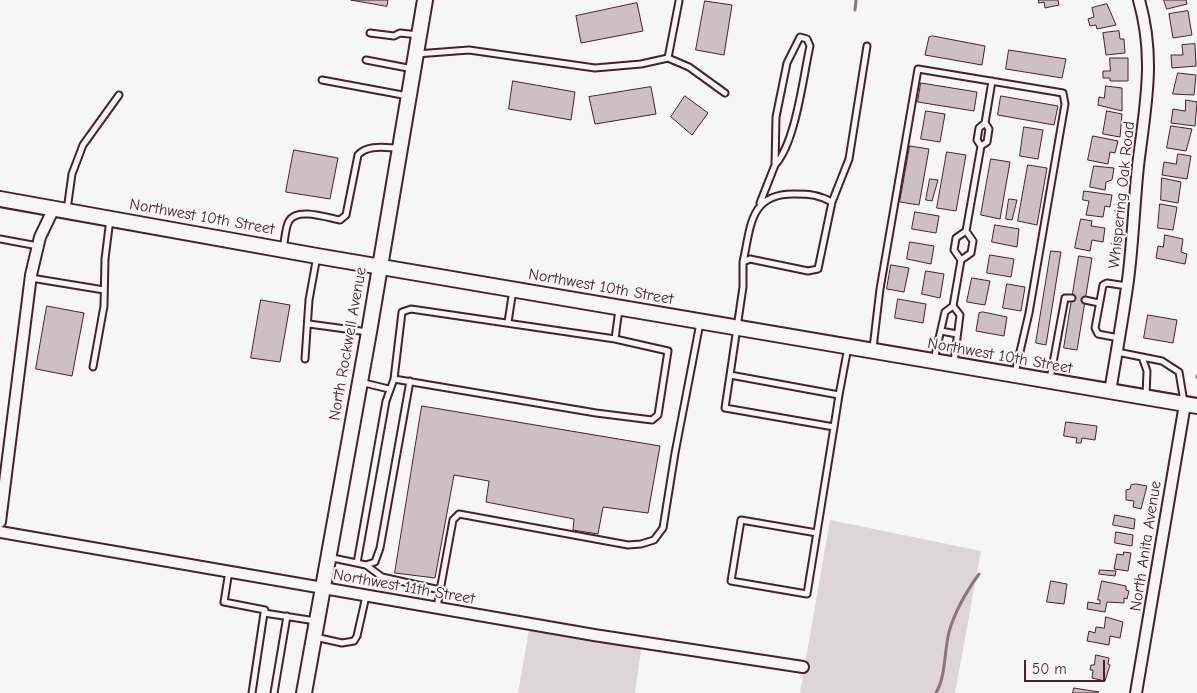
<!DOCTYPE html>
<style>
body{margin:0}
#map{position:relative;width:1197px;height:693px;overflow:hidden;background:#f6f6f2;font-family:"Comic Neue",sans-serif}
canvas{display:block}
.scale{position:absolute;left:1024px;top:660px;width:81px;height:22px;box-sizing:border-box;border:2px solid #4a1f2b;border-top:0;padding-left:6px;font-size:15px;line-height:18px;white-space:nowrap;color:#4a1f2b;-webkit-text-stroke:4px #f6f6f2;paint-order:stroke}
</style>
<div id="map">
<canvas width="1197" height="693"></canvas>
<div class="scale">50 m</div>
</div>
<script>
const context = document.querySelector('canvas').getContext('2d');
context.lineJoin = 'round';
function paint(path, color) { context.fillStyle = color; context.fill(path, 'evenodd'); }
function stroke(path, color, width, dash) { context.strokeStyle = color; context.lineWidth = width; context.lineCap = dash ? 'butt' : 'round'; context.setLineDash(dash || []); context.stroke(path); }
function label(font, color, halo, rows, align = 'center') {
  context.font = font + ' "Comic Neue",sans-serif'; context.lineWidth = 4; context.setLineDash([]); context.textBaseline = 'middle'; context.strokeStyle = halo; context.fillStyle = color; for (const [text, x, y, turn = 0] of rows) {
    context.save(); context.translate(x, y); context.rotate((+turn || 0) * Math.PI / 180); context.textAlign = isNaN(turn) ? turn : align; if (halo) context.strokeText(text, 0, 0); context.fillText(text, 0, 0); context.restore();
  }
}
paint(new Path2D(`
 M830 520 981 551 955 693H800Z
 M530 624 642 643 635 693H518Z`), '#ddd6d5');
stroke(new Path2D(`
 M855 10 856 0
 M1197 377V376
 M936 693C946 676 944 652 949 632 955 611 966 592 979 574`), '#8e747a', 3);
const building = new Path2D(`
 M351 0H388L387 6Z
 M1039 0H1058L1059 5 1045 8 1044 2 1039 3Z
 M1164 0H1186L1187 4 1167 9Z
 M705 1 732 5 724 55 696 50Z
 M637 3 643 31 581 43 576 16Z
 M1107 4 1116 25 1097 29 1096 25 1090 26 1088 19 1094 17 1092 8Z
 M1188 11 1192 35 1173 38 1169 14Z
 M1119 31 1120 39H1124L1125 53 1106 55 1103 33Z
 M933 36 985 46 982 65 925 55 929 37Z
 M1195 44 1196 66 1172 68 1171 55H1183L1182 45Z
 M1009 50 1066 59 1062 78 1006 69Z
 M1110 58H1128V81H1110V78H1103V71H1110Z
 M1178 73 1196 75 1194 95 1173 94Z
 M513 81 575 92 571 120 509 109Z
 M921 83 977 92 974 111 918 102Z
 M1106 86 1122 88V111L1098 105 1099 97 1104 98Z
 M651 87 656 114 595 124 589 97Z
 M685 96 708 113 692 135 671 117Z
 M1001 96 1058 106 1054 125 998 115Z
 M1186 100 1197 102 1195 126 1171 123 1173 109 1185 111Z
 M926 111 945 114 940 142 921 139Z
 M1107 111 1122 114 1120 137 1103 134Z
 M1171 126 1192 129 1186 151 1167 148Z
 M1024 127 1043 130 1038 159 1020 156Z
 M1093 136 1118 141 1115 153 1110 152 1108 164 1088 160Z
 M910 146 929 149 919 205 900 202Z
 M294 150 338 158 330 199 286 192Z
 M947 152 966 155 956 211 937 208Z
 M1178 154 1191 156 1187 179 1162 175 1164 162 1176 164Z
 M991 159 1010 162 1000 219 981 215Z
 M1028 165 1047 168 1037 225 1018 221Z
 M1094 166 1114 168 1112 180 1106 182 1105 190 1090 187Z
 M1162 178 1181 182 1178 203 1161 200Z
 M930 179 938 180 932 201 926 200Z
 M1084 191 1112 195 1110 207 1105 206 1103 217 1086 215 1089 201 1083 200Z
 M1009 199 1017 200 1012 220 1006 219Z
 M1160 204 1177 207 1173 230 1158 228Z
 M915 212 939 216 936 233 912 229Z
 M1081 219 1092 221 1091 226 1105 228 1103 242 1092 240 1090 251 1075 248Z
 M995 225 1019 229 1017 247 992 242Z
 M1165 235 1183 239 1181 252 1187 254 1185 264 1156 258 1158 246 1163 247Z
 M910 242 934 246 931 264 907 259Z
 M1051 251 1061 252 1046 345 1036 343Z
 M990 255 1014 259 1011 277 987 273Z
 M1079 256 1092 258 1077 350 1064 348Z
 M891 265 909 268 904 292 887 289Z
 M926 271 944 274 940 298 922 294Z
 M972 278 990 281 985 305 967 302Z
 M1007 284 1025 287 1021 311 1003 308Z
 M898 299 926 304 923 323 895 318Z
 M261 300 290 305 280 362 251 358Z
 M47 306 84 313 72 376 36 369Z
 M983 312 1007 317 1004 336 976 331 979 313Z
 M1148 315 1177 320 1173 343 1144 338Z
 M422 406 660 446 648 513 603 507 598 534 573 530 574 519 486 502 489 481 454 475 435 578 395 573Z
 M1066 422 1097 426 1095 440 1082 438 1081 443H1076L1077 438 1064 436Z
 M1136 484 1147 486 1141 509 1133 507 1134 501 1126 500V490L1130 489 1131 485Z
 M1115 515 1135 519 1134 529 1113 525Z
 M1116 532 1133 535 1132 546 1115 543Z
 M1124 552 1131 553 1128 571 1114 569 1117 554 1123 555Z
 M1100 570 1116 571 1115 576 1099 574Z
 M1051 581 1067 584 1064 604 1047 602Z
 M1102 581 1126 586V590L1129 591 1127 599 1124 598V603L1107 602 1105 612 1087 609 1088 602 1100 604V600H1098Z
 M1106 617 1123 622 1120 638 1110 636 1109 645 1087 641 1089 631 1095 633 1096 627 1104 628Z
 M1096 655 1109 658 1108 664 1110 665 1105 681 1092 678 1093 670H1090L1091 665H1094Z
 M1074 688 1099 692 1098 693H1073Z`);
paint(building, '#ccc1c0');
stroke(building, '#4a1f2b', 1);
const service = new Path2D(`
 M370 33 394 36 400 33 419 35
 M416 54 469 50 595 68 641 64 668 58 679 1
 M668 58 689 67 725 93
 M366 60 413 69
 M322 80 408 96
 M985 123 992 81
 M760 203 775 165 776 117 787 63 800 37 807 39 810 46C803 77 796 142 775 165
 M67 210 72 174 83 145 119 95
 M966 231 981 146 977 140 979 128 985 123 989 129 987 142 981 146
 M0 239 38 246
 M283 249C285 240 285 228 289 221 297 207 328 218 340 220L346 215 358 155C368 144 386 148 399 148
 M743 262C751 227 749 193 795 194 810 194 819 195 832 202
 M31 278 104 290
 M1085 300 1099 303
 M953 306 961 260 954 250 956 238 966 231 973 241 971 253 961 260
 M508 322 513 290
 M309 324 368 332
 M941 331 957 334
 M1119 338 1098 334 1095 328 1103 285 1107 283 1127 286
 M615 339 411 309 402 312 394 379 596 413 652 420 658 415 668 351 615 339 619 309
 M873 348 880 289 918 69 1063 93 1065 104 1029 313 1015 373
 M1117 352 1162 361 1179 372 1184 402
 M1142 357 1147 371 1146 396
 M305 359 309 300 317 256
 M934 360 945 312 953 306 960 315 954 362
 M93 367 104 306 105 259 110 219
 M730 375 725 408 834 427 839 395 730 375 743 287V262L750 259 808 271 818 269 832 202 849 159 867 46
 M1050 379 1065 298H1072
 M360 382 389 389
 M839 395 848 347
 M817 533 741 520 731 581 807 594 834 427
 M328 557 366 565 375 562 380 548 410 381
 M357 563 386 401 394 379
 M366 565 382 577 440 590
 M229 571 224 602 265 610 264 613 316 621
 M437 607 453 520 459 514 628 545 641 544 654 540 663 528 675 453 700 323
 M315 637 342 643 354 641 357 636 366 596
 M252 693 264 613
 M274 693 287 616`);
const minor = new Path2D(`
 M1110 392C1116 355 1123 317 1128 280 1133 242 1134 204 1138 166 1145 107 1156 59 1139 0
 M0 522 31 275 40 237 54 208
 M0 532 594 635 803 667
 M1136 693 1185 404`);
const secondary = new Path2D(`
 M0 199 317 256 1197 406
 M304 693 369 332 425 0`);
stroke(service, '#4a1f2b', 9);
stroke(minor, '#4a1f2b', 14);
stroke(secondary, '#4a1f2b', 18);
stroke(service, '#f6f6f2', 5);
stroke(minor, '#f6f6f2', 10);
stroke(secondary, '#f6f6f2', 14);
label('16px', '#4a1f2b', '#f6f6f2', [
 ["Whispering Oak Road",1122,195,-84],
 ["Northwest 10th Street",202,217,10],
 ["Northwest 10th Street",601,287,10],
 ["North Rockwell Avenue",348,344,-80],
 ["Northwest 10th Street",1000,356,10],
 ["North Anita Avenue",1146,546,-81],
 ["Northwest 11th Street",404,587,10]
]);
</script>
